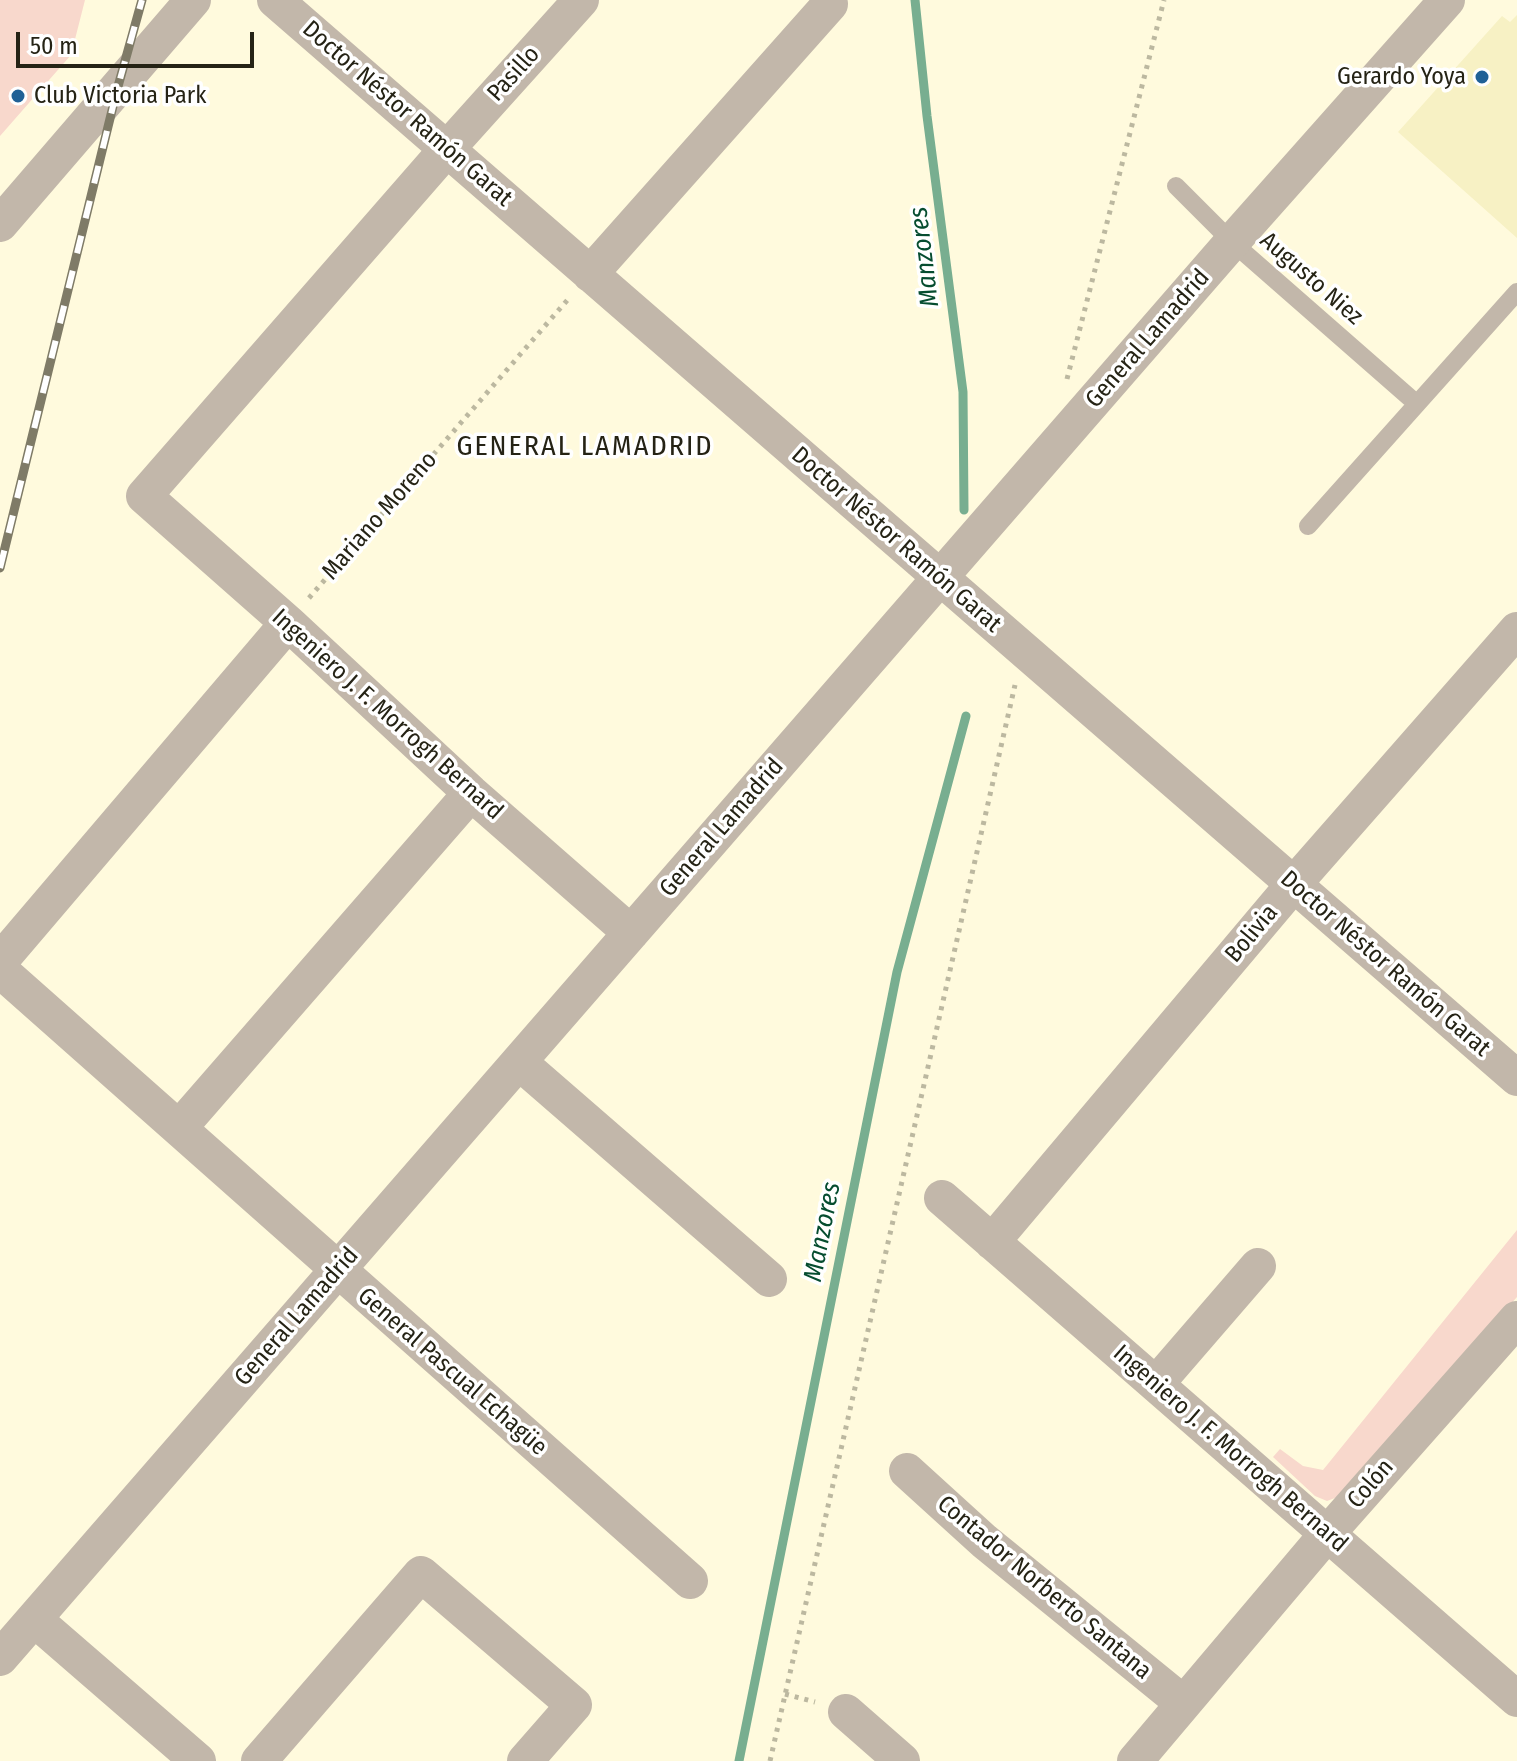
<!DOCTYPE html>
<meta charset="utf-8">
<style>
body{margin:0}
#map{position:relative;width:1517px;height:1761px;overflow:hidden;background:#fffadd;font-family:"Fira Sans Condensed",sans-serif}
canvas{display:block}
.scale{position:absolute;left:16px;top:32px;width:238px;height:36px;box-sizing:border-box;border:4px solid #252315;border-top:0;padding-left:10px;font-size:24px;line-height:28px;white-space:nowrap;color:#252315;-webkit-text-stroke:6px #fff;paint-order:stroke}
</style>
<div id="map">
<canvas width="1517" height="1761"></canvas>
<div class="scale">50 m</div>
</div>
<script>
const context = document.querySelector('canvas').getContext('2d');
context.lineJoin = 'round';
function paint(path, color) { context.fillStyle = color; context.fill(path, 'evenodd'); }
function stroke(path, color, width, dash) { context.strokeStyle = color; context.lineWidth = width; context.lineCap = dash ? 'butt' : 'round'; context.setLineDash(dash || []); context.stroke(path); }
function label(font, color, halo, rows, align = 'center') {
  context.font = font + ' "Fira Sans Condensed",sans-serif'; context.lineWidth = 7; context.setLineDash([]); context.textBaseline = 'middle'; context.strokeStyle = halo; context.fillStyle = color; for (const [text, x, y, turn = 0] of rows) {
    context.save(); context.translate(x, y); context.rotate((+turn || 0) * Math.PI / 180); context.textAlign = isNaN(turn) ? turn : align; if (halo) context.strokeText(text, 0, 0); context.fillText(text, 0, 0); context.restore();
  }
}
paint(new Path2D(`
 M1517 15V238L1398 132 1502 16 1510 22Z`), '#f7f1c4');
paint(new Path2D(`
 M0 0H85L71 55 0 136Z
 M1517 1230V1297L1343 1495 1327 1501 1315 1496 1273 1457 1280 1449 1303 1466 1323 1470Z`), '#f8d8cc');
stroke(new Path2D(`
 M915 0 927 116 963 392 964 510
 M739 1761 897 972 966 716`), '#78ae90', 9);
stroke(new Path2D(`
 M1067 379 1164 0
 M309 598 570 297
 M785 1694 815 1702
 M770 1761 1015 685`), '#bcb8a0', 5, [4, 6]);
stroke(new Path2D(`
 M1176 186 1232 242 1417 404
 M1308 526 1517 292`), '#c2b7aa', 18);
stroke(new Path2D(`
 M275 0 1517 1078
 M581 0 447 149 144 496 288 623 471 793 631 933
 M0 224 193 0
 M590 274 830 4
 M0 961 288 623
 M0 970 690 1581
 M519 1062 769 1279
 M180 1127 471 793
 M942 1198 1517 1699
 M992 1242 1293 885 1517 630
 M1156 1384 1258 1266
 M907 1471 984 1541 1183 1703
 M34 1619 198 1761
 M0 1658 1232 242 1447 0
 M846 1712 902 1761
 M259 1761 421 1574 574 1705 525 1761
 M1135 1761 1327 1534 1517 1319`), '#c2b7aa', 36);
const rail = new Path2D(`
 M0 568 117 90 142 0`);
stroke(rail, '#7f7b67', 9);
stroke(rail, '#fff', 6, [18]);
for (const [x, y, r, color] of [
 [1482,77,8,"#206196"],
 [18,96,8,"#206196"]
]) { const dot = new Path2D(); dot.arc(x, y, r, 0, 2 * Math.PI); context.fillStyle = color; context.fill(dot); stroke(dot, '#fff', 3); }
label('24px', '#252315', '#fff', [
 ["Pasillo",514,74,-48],
 ["Doctor Néstor Ramón Garat",407,114,41],
 ["Augusto Niez",1311,279,41],
 ["General Lamadrid",1148,339,-49],
 ["Mariano Moreno",380,516,-49],
 ["Doctor Néstor Ramón Garat",896,540,41],
 ["Ingeniero J. F. Morrogh Bernard",387,715,42],
 ["General Lamadrid",722,828,-49],
 ["Bolivia",1252,934,-50],
 ["Doctor Néstor Ramón Garat",1385,964,41],
 ["General Lamadrid",297,1317,-49],
 ["General Pascual Echagüe",452,1372,41],
 ["Ingeniero J. F. Morrogh Bernard",1230,1449,41],
 ["Colón",1371,1484,-49],
 ["Contador Norberto Santana",1044,1588,40]
]);
label('24px', '#252315', '#fff', [
 ["Gerardo Yoya",1466,77],
 ["Club Victoria Park",34,96,"left"]
], 'right');
label('italic 26px', '#064d30', '#fff', [
 ["Manzores",925,257,-97],
 ["Manzores",823,1232,-79]
]);
context.letterSpacing = '2px';
label('28px', '#252315', '#fff', [
 ["GENERAL LAMADRID",585,447]
]);
context.letterSpacing = '0px';
</script>
